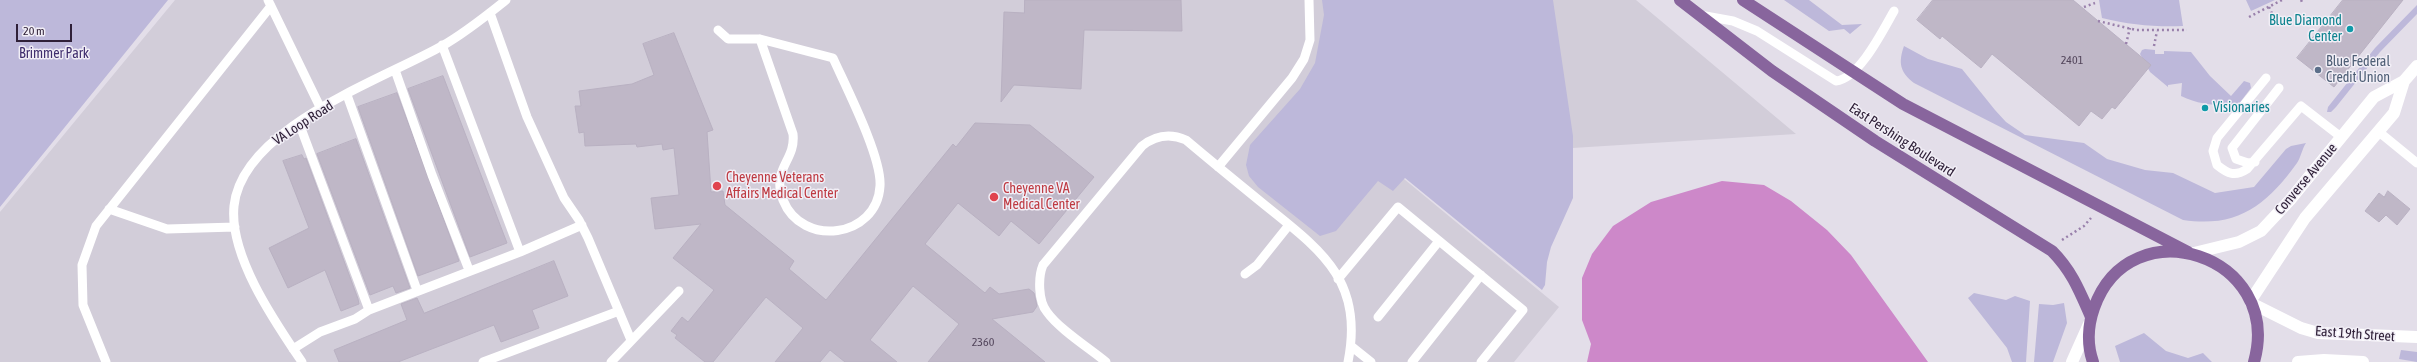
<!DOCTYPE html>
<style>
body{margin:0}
#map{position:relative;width:2417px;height:362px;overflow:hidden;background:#e3dee9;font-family:"Asap Condensed",sans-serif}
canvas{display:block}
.scale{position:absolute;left:16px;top:24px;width:56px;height:18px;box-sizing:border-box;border:2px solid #2f2038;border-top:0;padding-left:5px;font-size:12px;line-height:14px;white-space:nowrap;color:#2f2038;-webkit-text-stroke:3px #f1eef6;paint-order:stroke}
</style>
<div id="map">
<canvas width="2417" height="362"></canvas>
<div class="scale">20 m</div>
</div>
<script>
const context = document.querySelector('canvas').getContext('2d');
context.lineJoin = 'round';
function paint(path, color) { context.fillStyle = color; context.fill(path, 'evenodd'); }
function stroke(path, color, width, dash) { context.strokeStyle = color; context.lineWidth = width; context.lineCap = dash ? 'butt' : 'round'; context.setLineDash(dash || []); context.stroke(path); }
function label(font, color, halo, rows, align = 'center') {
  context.font = font + ' "Asap Condensed",sans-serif'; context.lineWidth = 3; context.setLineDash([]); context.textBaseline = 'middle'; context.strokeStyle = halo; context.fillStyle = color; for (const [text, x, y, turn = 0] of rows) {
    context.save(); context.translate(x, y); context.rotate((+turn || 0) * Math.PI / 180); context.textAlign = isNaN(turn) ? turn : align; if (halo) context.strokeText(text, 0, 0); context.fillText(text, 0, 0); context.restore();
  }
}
paint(new Path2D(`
 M175 0H1636L1796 134 1381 160 1559 307 1514 362H0V212Z`), '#d2cdd9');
paint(new Path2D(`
 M0 0H168L0 207Z
 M1322 0H1553L1573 136V198L1551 247 1547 262 1545 285 1542 290 1405 178 1393 191 1378 181 1336 231 1320 236 1258 187 1249 176 1246 165 1250 145 1300 89 1315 63 1324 15Z
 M1784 0H1809L1842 25 1862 24 1850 34 1844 29 1829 31Z
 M2099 0H2179L2183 26C2155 27 2130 25 2102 18Z
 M2246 0H2275L2251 11Z
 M2417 5V14L2380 52 2336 107 2331 112H2327L2328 107 2375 48Z
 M1904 46 1928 59 1962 69 1995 110 2006 122 2025 135 2084 143 2107 159 2145 170 2173 173 2215 193 2254 187 2286 149 2291 146 2306 143C2302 149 2301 157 2297 163 2266 206 2237 228 2183 220L1914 83C1900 72 1898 63 1904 46Z
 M2145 49 2155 50V54H2164V51L2191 52 2210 76 2231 96 2244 81 2250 83 2251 88 2238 105C2217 106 2200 105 2181 96L2182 83 2168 85V87L2150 72 2140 54 2142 50Z
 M1974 293 2006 300 2015 296 2030 301 2026 362H2012L2007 348 1968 298Z
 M2064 303 2067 323 2053 362H2034L2039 304 2053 305Z
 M2144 333 2166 351 2188 358 2203 353 2212 362H2120L2115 346Z
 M2401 350 2417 352V362L2399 359Z`), '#bdb8da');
paint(new Path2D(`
 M1722 181 1764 185 1791 201 1827 230 1851 255 1928 362H1587L1591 344 1582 320V278L1592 254 1613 226 1651 202Z`), '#cd88c9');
const building = new Path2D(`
 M1025 0H1181L1182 31 1084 30 1081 89 1014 85 1001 102 1004 12 1024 13Z
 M1933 0H2073L2151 65 2115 109 2112 107 2102 119 2091 111 2079 126 1992 54 1981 68 1942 36 1940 39 1917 20Z
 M2343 0H2403L2334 87 2297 58Z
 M674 33 713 130 707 132 711 192 723 191 725 205 794 261 789 269 826 300 953 144 956 147 975 123 1030 125 1094 177 1039 244 1011 221 999 236 958 203 925 244 985 293 990 287 999 294 1029 289 1034 293 1037 306 1033 312 992 319 1045 362H928L959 324 913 286 870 340 897 362H845L830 350 820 362H775L803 328 766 297 713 362H705L675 338 677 335 671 331 682 317 688 322 714 290 673 258 701 224 655 229 651 198 679 195 674 148 663 150 662 144 637 147 636 144 585 146 584 132 579 133 575 106H581L579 91 632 84 654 75 643 44Z
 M443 76 507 243 470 257 408 89Z
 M397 93 459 261 418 276 358 107Z
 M356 139 410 288 396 293 393 286 370 295 317 154Z
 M302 155 304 159 306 158 358 299 359 304 341 311 325 270 288 288 269 248 309 228 283 161Z
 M2388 191 2410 209 2397 225 2386 215 2379 222 2365 211 2379 193 2384 197Z
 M554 261 568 296 532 310 539 328 501 342 494 325 398 362H339L334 350 407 320 401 304 417 298 424 313Z`);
paint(building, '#bfb7c7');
stroke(building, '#b9b1c2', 1);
stroke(new Path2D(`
 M2301 0 2303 4
 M2084 7 2095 3
 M2269 7 2275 20
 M2249 17 2282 0
 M2098 21 2136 30H2187
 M2126 44 2130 28
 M2154 46 2157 31
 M2062 240 2084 226 2091 218`), '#9980ab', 2.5, [2, 3]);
stroke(new Path2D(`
 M268 0 321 109
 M490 13 527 117 564 198 579 220 588 238 631 340
 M1700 15 1733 21 1757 31 1836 81C1859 79 1883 30 1894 11
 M718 30 728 39H760L833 58C846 87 882 157 880 186 877 238 802 248 783 200 771 168 796 161 793 134L760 39
 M442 45 520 252
 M395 70 432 175 469 270
 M2266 78 2217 138 2213 151 2217 165C2228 174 2235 177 2247 169L2301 106 2341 137
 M347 95 417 290
 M299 123 369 310
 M2379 132 2417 163
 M2255 162 2248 163 2236 159 2232 148 2279 88
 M1218 167 1292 78 1304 59 1310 40 1309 0
 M109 209 167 229 235 227
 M1245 274 1257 265 1289 225
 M1338 279 1398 207 1523 310 1481 362
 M1378 317 1439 241
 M1351 346 1371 362
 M293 349 320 332 355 319 369 310 520 252 582 225
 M106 362 83 305 82 265 96 226 271 6
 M302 362C275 322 229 256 234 206 242 128 381 80 442 46 465 33 486 16 506 0
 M483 362 619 311
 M611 362 679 291
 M1106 362C1089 348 1059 329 1047 312 1038 301 1038 277 1043 265L1142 146C1156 135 1170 133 1186 140 1212 162 1239 184 1266 206 1322 251 1364 281 1348 362
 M1412 362 1481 275`), '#fff', 9);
stroke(new Path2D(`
 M2194 253 2239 242 2261 231 2290 200 2374 97 2404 81 2417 66
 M2251 300 2305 218 2394 113 2404 81
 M2251 303 2301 328 2318 333 2417 337
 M2072 362 2089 324
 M2298 362 2324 360 2363 362`), '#fff', 12);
stroke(new Path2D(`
 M1680 0 1772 71 1875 141 2052 251C2072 271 2080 292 2091 317
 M1743 0 1903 104 2188 252
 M2093 362C2087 345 2088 325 2094 308 2130 205 2284 255 2254 362`), '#88659d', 12);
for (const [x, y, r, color] of [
 [2350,29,4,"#0f9aa8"],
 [2318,70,4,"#5c6f8a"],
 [2205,108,4,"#0f9aa8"],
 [717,186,5,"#e0444e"],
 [994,197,5,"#e0444e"]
]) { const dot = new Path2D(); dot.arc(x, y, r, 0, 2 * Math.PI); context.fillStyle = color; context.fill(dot); stroke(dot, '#f1eef6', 1.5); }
label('12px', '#53465c', null, [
 ["2401",2072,60],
 ["2360",983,342]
]);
label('14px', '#0d838f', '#f1eef6', [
 ["Blue Diamond",2342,21],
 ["Center",2342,37],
 ["Visionaries",2213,108,"left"]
], 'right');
label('14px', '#3f2d6d', '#f1eef6', [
 ["Brimmer Park",54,54]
]);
label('14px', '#4e5e75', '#f1eef6', [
 ["Blue Federal",2326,62],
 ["Credit Union",2326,78]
], 'left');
label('14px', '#2f2038', '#f1eef6', [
 ["VA Loop Road",303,123,-33],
 ["East Pershing Boulevard",1902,140,33],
 ["Converse Avenue",2306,179,-50],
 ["East 19th Street",2355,334,4]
]);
label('14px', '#be3a42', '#f1eef6', [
 ["Cheyenne Veterans",726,178],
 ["Affairs Medical Center",726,194],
 ["Cheyenne VA",1003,189],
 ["Medical Center",1003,205]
], 'left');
</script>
